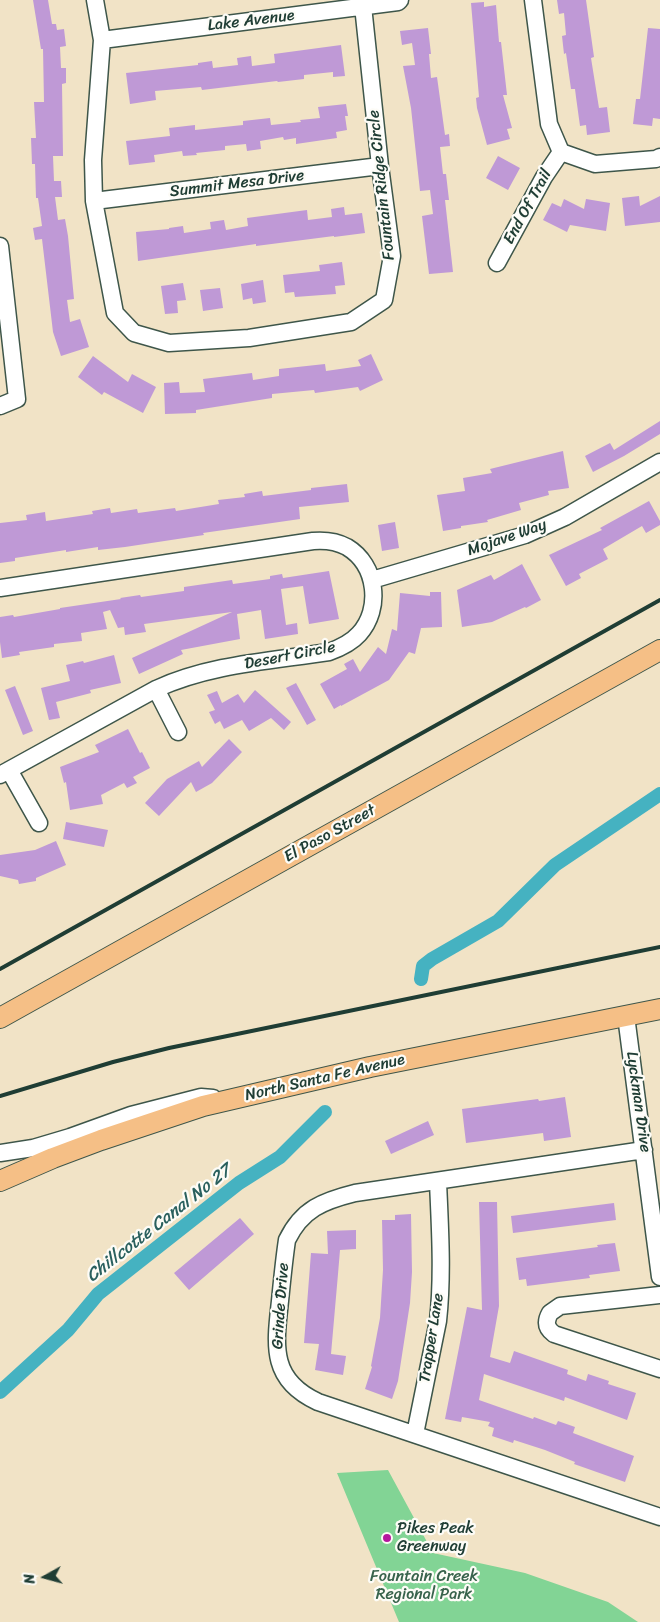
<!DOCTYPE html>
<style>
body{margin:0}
#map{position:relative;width:660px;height:1622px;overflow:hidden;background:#f1e3c6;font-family:Sriracha,sans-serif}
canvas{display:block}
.north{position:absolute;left:20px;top:1552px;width:50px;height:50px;-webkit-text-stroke:4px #fdfcf7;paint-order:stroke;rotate:263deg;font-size:14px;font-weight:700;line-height:20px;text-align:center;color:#1f3d34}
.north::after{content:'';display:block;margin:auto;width:18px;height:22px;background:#1f3d34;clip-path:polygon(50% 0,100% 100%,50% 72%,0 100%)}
</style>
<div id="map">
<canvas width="660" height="1622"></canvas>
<div class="north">N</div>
</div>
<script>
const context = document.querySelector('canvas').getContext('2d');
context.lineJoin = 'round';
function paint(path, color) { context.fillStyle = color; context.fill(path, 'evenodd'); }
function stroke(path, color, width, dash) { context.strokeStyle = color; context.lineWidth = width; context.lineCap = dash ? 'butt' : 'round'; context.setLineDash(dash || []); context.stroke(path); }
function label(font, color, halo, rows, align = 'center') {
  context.font = font + ' Sriracha,sans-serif'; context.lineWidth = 4.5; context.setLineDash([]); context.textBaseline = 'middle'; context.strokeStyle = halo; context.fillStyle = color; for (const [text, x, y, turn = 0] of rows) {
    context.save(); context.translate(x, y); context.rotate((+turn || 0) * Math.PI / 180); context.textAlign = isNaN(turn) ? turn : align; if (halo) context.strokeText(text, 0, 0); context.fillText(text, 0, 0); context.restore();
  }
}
paint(new Path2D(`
 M388 1470 433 1553 525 1573 608 1602 638 1622H399L337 1473Z`), '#82d495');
stroke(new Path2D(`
 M421 979 423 966 432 959 498 921 555 865 660 794
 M0 1392 68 1330 98 1294 239 1183 280 1157 325 1112`), '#45b2c1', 14);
paint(new Path2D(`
 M33 0H48L52 24H56L57 30 64 29 66 46 60 47 61 68H66V83L62 84 63 156H53L54 181H61L62 197H55L58 220 65 219 68 236 74 299 67 300 70 322 80 319 89 347 61 356 53 332 42 239 35 240 33 228 42 226 38 198H36L35 164H32L31 138H36L34 102H44L43 49H41Z
 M557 0H586L594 57 591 58 599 108 607 107 610 132 587 135 586 125 580 126 576 97 575 89H571L566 53 564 54 562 36 566 35 564 13 559 14Z
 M484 2V7L496 5 499 42H501L507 95H503L512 128 507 129 510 139 487 145 477 108 476 98 479 97 471 3Z
 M428 28 431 54H429L431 78 437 77 445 135 449 134 450 146 440 147 443 174H446L449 200H445L453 272 429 274 422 216 433 214 430 190 420 191 411 108 403 66 415 65 412 43 402 45 400 31Z
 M648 28 660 29V119L653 118 652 126 633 124 636 99H640Z
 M341 45 345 76 333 77V72L304 75V79L278 82 277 81 202 90 201 87 155 91 156 100 130 104 126 73 198 65V63L212 61 213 68 238 65 237 58 251 56 252 66 275 63 274 54Z
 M346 104 348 116H345L347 130 336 132 337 138 296 144V138L284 140 283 137 260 141 261 149 247 151 246 144 225 146V150L196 153 197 155 183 156 182 151 154 155 155 162 129 165 126 141 170 136 169 128 195 125V130L243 125V121L270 118 271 125 301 122 300 120 320 118 318 107Z
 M498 156 520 168 508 190 486 178Z
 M639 196 640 206 660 196V222L625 226 622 198Z
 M564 199 584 209 586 199 610 203 606 231 570 225 567 232 543 220 552 203 561 207Z
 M344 207 345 215 362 213 365 233 334 237V236L256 246V244L138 261 136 232 169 229V228L183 226 184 233 211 229 210 222 224 220 226 230 248 226 247 218 307 210 308 220 332 217 331 209Z
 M342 262 345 285 335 286 336 294 295 297 294 292 285 293 283 275 320 271 319 265Z
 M263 280 266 302 253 304 252 298 243 300 241 284Z
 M183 283 186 300 177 301 178 313 165 314 161 286Z
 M220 288 223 308 203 311 200 290Z
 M371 354 383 380 360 391 358 387 315 393 314 390 272 394V398L196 410V413L165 414 164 383 179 382 180 393 205 392 203 379 252 373 253 380 279 376V369L325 364 326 371 361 366 358 360Z
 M93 356 128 382 132 374 156 387 143 413 104 392 102 395 78 377Z
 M660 421V434L624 456 593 472 585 456 610 443 614 450Z
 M563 451 569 488 548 491 549 495 519 503 521 510 487 520 488 522 461 526V528L443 531 437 495 465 491 463 478 492 473 490 469Z
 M347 484 349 502 299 507 300 519 203 533 204 535 125 547 98 550V547L66 552V550L15 558V561L0 563V523L27 520 26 515 45 512 46 521 93 514 92 511 110 508 111 513 137 509 138 513 175 508 176 511 219 504 218 500 245 497 244 494 262 491 263 496 311 490V488Z
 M649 501 660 521V525L646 533 642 526 603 549 608 559 579 574 581 578 566 586 549 555 602 530 600 528Z
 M395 522 399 548 382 551 378 525Z
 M522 564 541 600 526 608 525 607 492 622 462 627 457 590 491 575 494 580Z
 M329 571 339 619 309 624 303 586 281 589 286 625 297 623 298 634 265 639 261 610 237 614 240 639 181 650 183 654 139 674 132 658 232 612 144 624 146 632 125 635 124 627 118 628 110 610 103 612 107 629 81 633 82 641 54 644V647L19 652 20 655 2 658 0 642V617L13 615 14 617 60 609V608L121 599 120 598 140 595 141 597 184 591V587L232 580 233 584 270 579V576L282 574 283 578Z
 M430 592H441L442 627 421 628 415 654 409 652 389 680 341 706V705L334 709 320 684 347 669 344 664 353 659 360 672 378 647 386 654 392 629 397 631 400 593 430 596Z
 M114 655 121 683 90 690 91 693 56 702 60 718 49 720 41 688 70 681 66 665 83 661 84 663Z
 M296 683 316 720 307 725 286 688Z
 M15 686 33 731 23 735 5 690Z
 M255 690 291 722 284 730 271 718 249 731 242 720 224 729 220 721 215 724 209 712 215 710 207 695 217 691 222 703 238 694 244 703Z
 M128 729 140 753 142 752 150 768 133 777 137 783 127 788 124 783 101 795 103 804 70 810 66 782 64 783 60 767 99 752 95 745Z
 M229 739 242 752 212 783 196 792 191 782 159 816 145 803 167 779 199 761 202 767Z
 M66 822 108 830 104 847 63 839Z
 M56 841 66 865 36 878V881L19 884 18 880 0 876V855L35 850Z
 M565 1097 571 1137 544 1141 543 1133 466 1143 462 1109 538 1099 539 1101Z
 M428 1121 434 1135 391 1154 385 1141Z
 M479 1202H497L499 1306 490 1357 510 1363 514 1351 568 1370 567 1374 586 1381 588 1374 609 1381 608 1384 636 1393 627 1420 565 1397 564 1401 484 1374 479 1400 533 1419 534 1417 556 1425 558 1421 575 1427 573 1433 634 1456 625 1482 574 1464 575 1462 545 1450 514 1440 513 1443 492 1436 494 1428 488 1426 490 1422 462 1417 461 1422 445 1419 467 1307 482 1310Z
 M614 1203 616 1220 513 1233 511 1216Z
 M411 1214 412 1272 410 1303 398 1381 392 1399 365 1389 372 1367 371 1366 380 1318 383 1270 382 1220H395V1215Z
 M240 1218 254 1234 189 1290 174 1273Z
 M356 1230V1249L340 1250 338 1274 331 1354 346 1356 343 1375 315 1370 319 1344 304 1343 311 1253 328 1254 327 1231Z
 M615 1243 620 1271 589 1275 590 1278 527 1286 526 1279 519 1280 516 1258 598 1247 597 1245Z`), '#bf99d6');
const minor = new Path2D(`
 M95 0 102 40 93 160 94 201 115 313 134 333 169 343 249 338 351 322 384 300 392 256 380 166 363 6
 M533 0 549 124 561 152 595 164 656 159 660 157
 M102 40 398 2 400 0
 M94 201 380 166
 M0 246 17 399 0 406
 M497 263 544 177 561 152
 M372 580 525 535 565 517 660 462
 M0 588 313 541C325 540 336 541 347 547 377 565 382 609 359 634 351 643 340 648 329 652 271 661 210 664 156 689L0 775
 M156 689 178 732
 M9 770 39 823
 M626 1016 660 1277
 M644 1150 355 1193C323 1201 302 1209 287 1240 284 1260 282 1281 280 1301 275 1346 270 1380 318 1402L660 1517
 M0 1153 33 1148 70 1137 131 1115 201 1097 213 1098
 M660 1295 560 1306 550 1313C545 1322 546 1328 554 1334L660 1369
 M415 1434 438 1321C443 1275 440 1228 438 1182`);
const major = new Path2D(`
 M0 1018 660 650
 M0 1181 53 1158 101 1140 203 1106 370 1067 660 1009`);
stroke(minor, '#3e564a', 19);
stroke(major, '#3e564a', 22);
stroke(minor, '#fff', 16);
stroke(major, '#f5bf86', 20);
stroke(new Path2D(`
 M0 969 660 600
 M0 1096 113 1062 169 1048 660 947`), '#1f3d34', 4);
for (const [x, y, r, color] of [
 [387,1538,5,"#b5179e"]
]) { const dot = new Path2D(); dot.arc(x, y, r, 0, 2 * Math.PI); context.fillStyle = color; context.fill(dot); stroke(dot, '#fdfcf7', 2); }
label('16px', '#1f3d34', '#fdfcf7', [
 ["Lake Avenue",251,21,-7],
 ["Summit Mesa Drive",237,184,-7],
 ["Fountain Ridge Circle",382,185,-96],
 ["End Of Trail",528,207,-61],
 ["Mojave Way",507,538,-19],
 ["Desert Circle",290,656,-11],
 ["El Paso Street",330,834,-29],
 ["North Santa Fe Avenue",325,1078,-13],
 ["Lyckman Drive",638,1102,82],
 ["Grinde Drive",281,1306,-86],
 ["Trapper Lane",432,1338,-81]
]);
label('16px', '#1f3d34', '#fdfcf7', [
 ["Pikes Peak",397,1529],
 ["Greenway",397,1547]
], 'left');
label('16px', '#38634c', '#fdfcf7', [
 ["Fountain Creek",424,1577],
 ["Regional Park",424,1595]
]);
label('italic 18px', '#2a605e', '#fdfcf7', [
 ["Chillcotte Canal No 27",159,1224,-38]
]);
</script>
